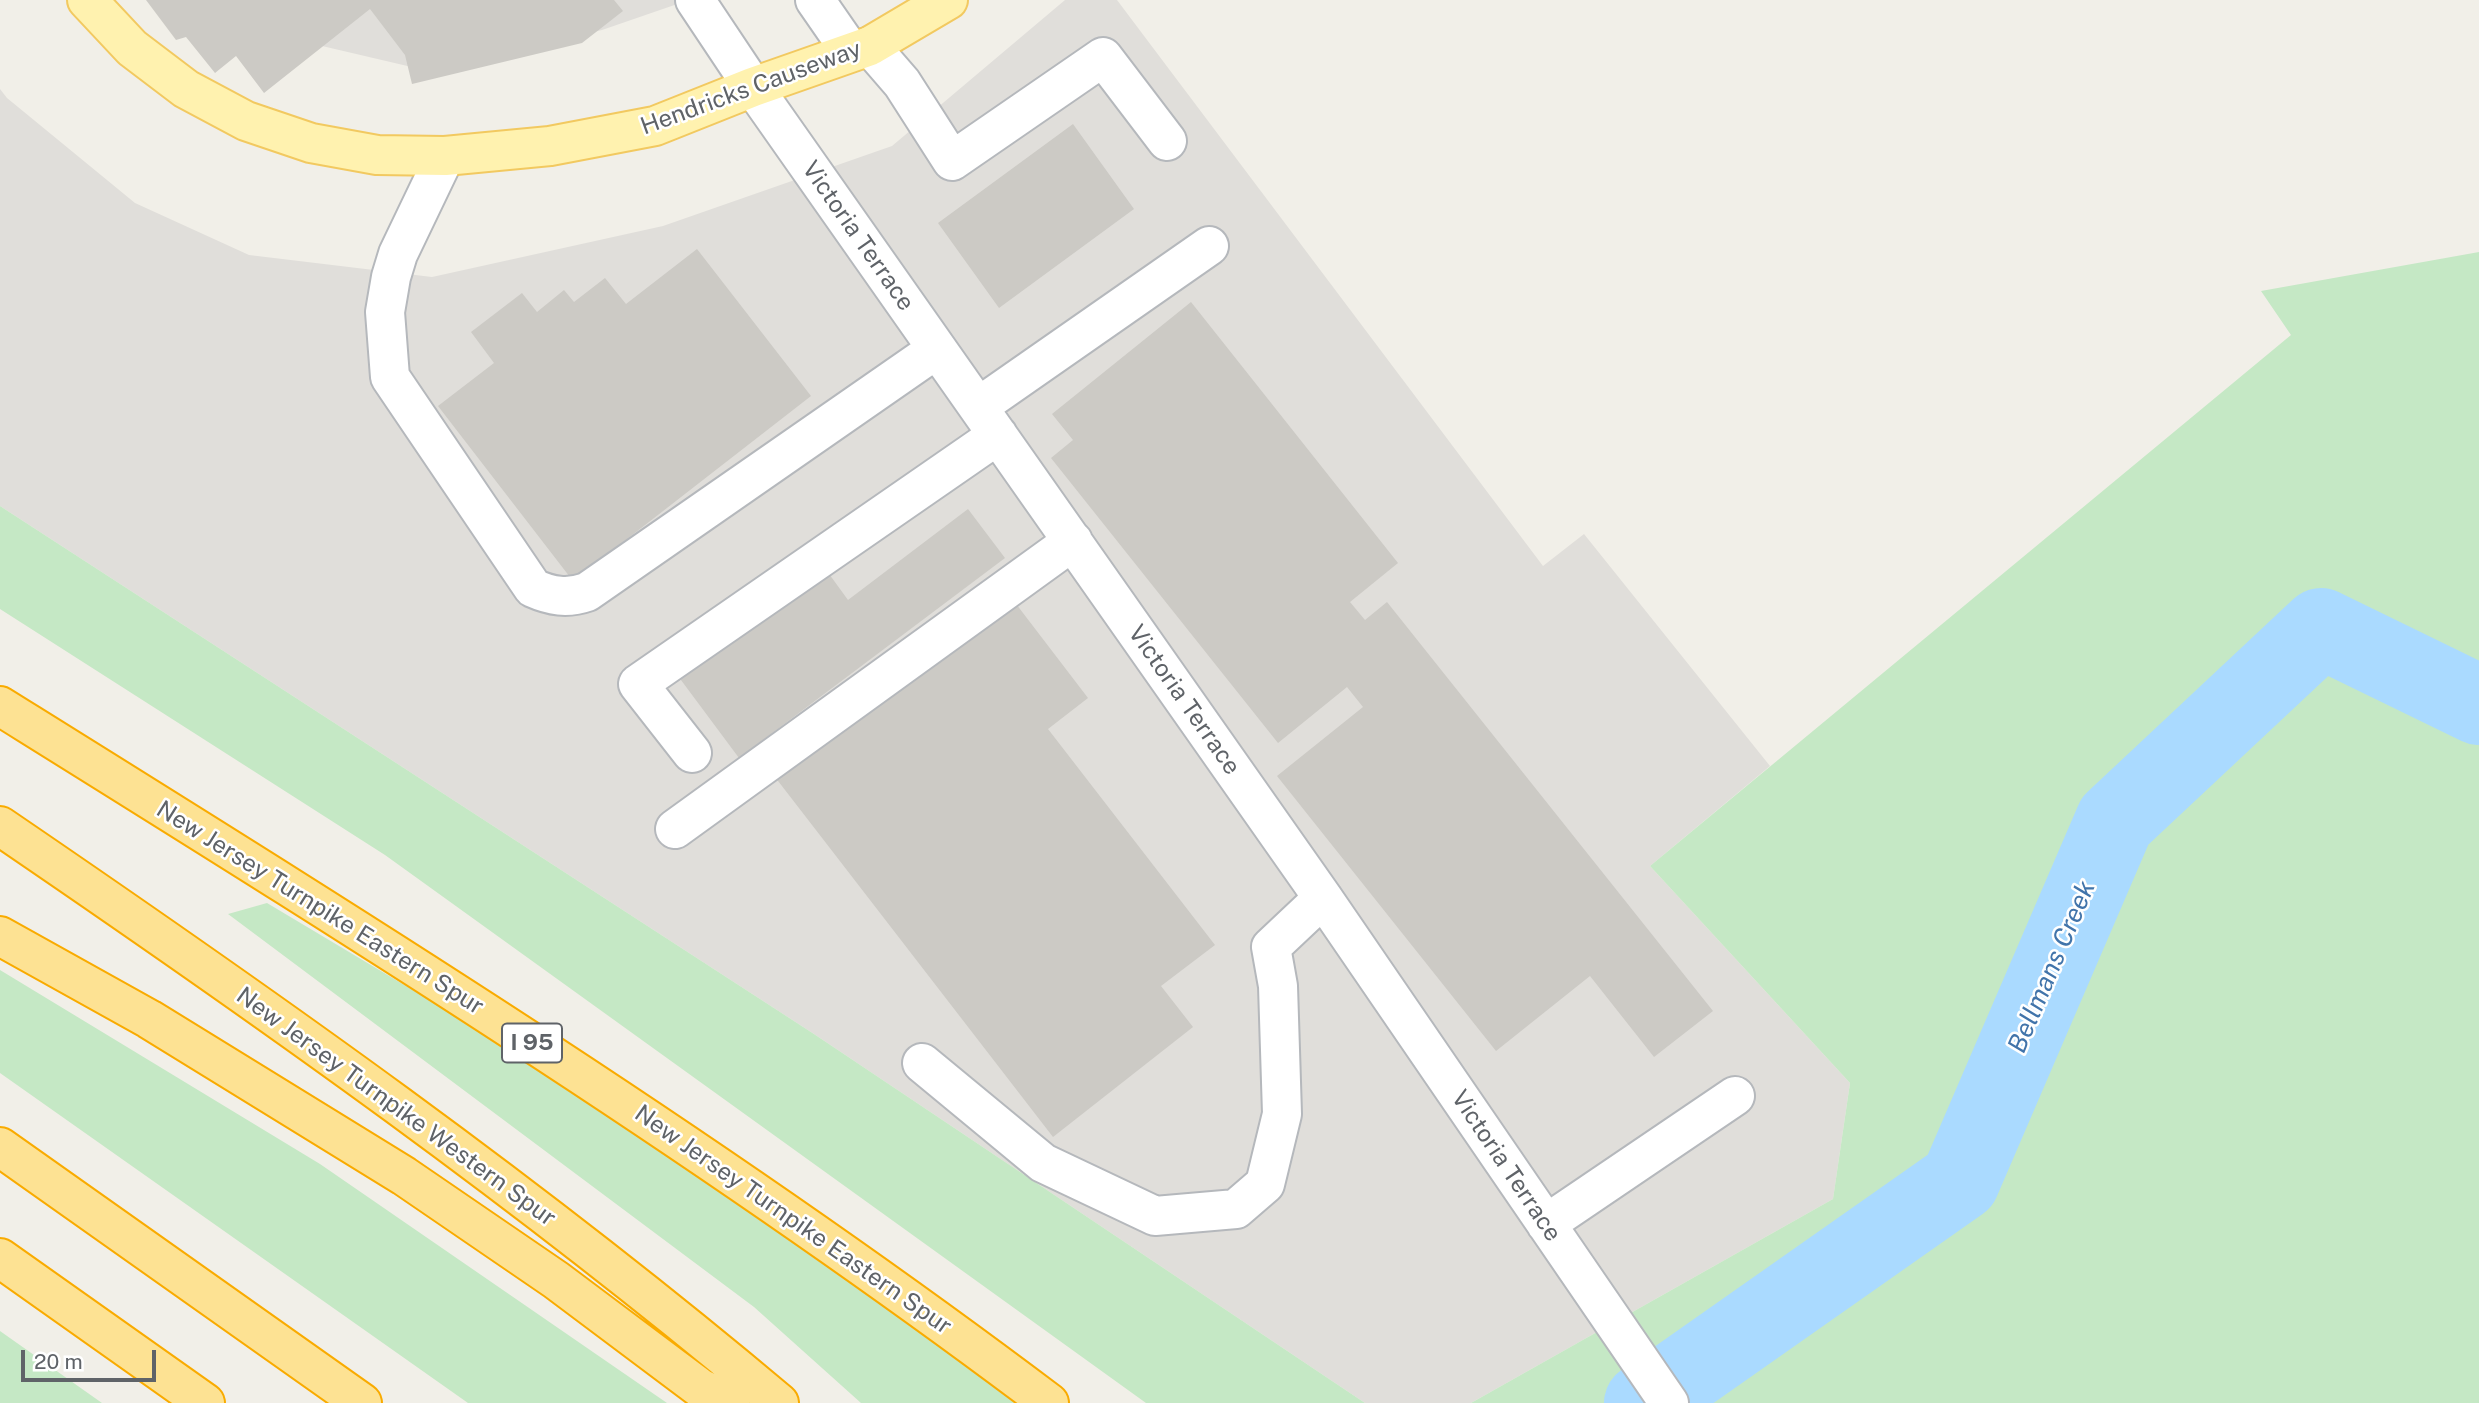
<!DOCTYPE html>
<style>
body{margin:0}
#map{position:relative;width:2479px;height:1403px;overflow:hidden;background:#f1efe8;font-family:"Public Sans",sans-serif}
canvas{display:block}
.scale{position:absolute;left:21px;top:1350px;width:135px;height:32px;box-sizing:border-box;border:4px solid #5f6368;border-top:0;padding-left:9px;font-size:21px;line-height:24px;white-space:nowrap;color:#5f6368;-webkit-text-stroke:5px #fff;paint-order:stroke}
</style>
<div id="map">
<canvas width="2479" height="1403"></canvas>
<div class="scale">20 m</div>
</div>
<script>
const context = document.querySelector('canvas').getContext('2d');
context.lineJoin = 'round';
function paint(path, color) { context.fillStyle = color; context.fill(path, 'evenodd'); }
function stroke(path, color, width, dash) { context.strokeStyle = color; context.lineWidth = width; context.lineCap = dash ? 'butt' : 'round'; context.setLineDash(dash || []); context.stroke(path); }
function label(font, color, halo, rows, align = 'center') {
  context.font = font + ' "Public Sans",sans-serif'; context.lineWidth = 5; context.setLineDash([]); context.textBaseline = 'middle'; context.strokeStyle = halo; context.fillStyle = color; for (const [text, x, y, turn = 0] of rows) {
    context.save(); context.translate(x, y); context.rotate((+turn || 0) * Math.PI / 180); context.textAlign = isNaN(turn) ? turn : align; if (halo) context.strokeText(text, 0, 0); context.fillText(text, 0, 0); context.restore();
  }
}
paint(new Path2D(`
 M218 0H689L602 30 433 72 241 27Z
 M1065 0H1117L1543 566 1584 534 1770 766 1650 866 1850 1083 1833 1199 1471 1403H1365L814 1034 0 506V89L7 98 135 203 249 255 432 277 663 226 892 146Z`), '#e0deda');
paint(new Path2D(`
 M2479 252V1403H1471L1833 1199 1850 1083 1650 866 2291 335 2261 291Z
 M0 506 814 1034 1365 1403H1146L385 855 0 609Z
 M267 903 798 1220 1020 1403H861L754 1307 228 914Z
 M0 970 320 1164 667 1403H468L0 1073Z
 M0 1331 102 1403H0Z`), '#c5e8c5');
stroke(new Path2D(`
 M1644 1403 1960 1181 2115 821 2321 628 2479 705`), '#aadaff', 80);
paint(new Path2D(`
 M146 0H614L623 11 582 43 412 84 405 55 370 9 264 93 236 56 215 73 186 37 176 40Z
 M1073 124 1134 209 999 308 938 223Z
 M697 249 811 396 573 581 438 406 494 363 471 332 522 293 537 312 564 290 574 302 605 278 626 304Z
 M1191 302 1398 563 1350 602 1365 620 1387 602 1713 1011 1654 1057 1590 976 1496 1051 1277 776 1363 707 1347 687 1278 743 1051 458 1073 440 1052 414Z
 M968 509 1005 558 739 758 678 676 824 567 848 600Z
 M1010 596 1088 698 1048 729 1215 945 1161 986 1193 1027 1053 1137 775 777Z`), '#cccac5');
const minor = new Path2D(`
 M695 0 753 87 1323 898 1669 1403
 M815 0 851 52
 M870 46 902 83 952 161 1103 57 1167 141
 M445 156 398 254 391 277 385 312 390 377 533 588C551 596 567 599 587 592L937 349
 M978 407 1209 246
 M692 753 638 684 998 435
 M675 829 1073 541
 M922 1063 1043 1163 1155 1216 1236 1209 1265 1184 1282 1114 1278 986 1271 947 1323 898
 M1546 1224 1735 1096`);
const major = new Path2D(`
 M87 0 132 48 186 89 246 121 311 143 377 155 445 156 550 146 655 126 753 87 870 46 948 0`);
const highway = new Path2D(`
 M0 706C356 928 714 1150 1049 1403
 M0 826C267 1008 532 1195 779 1403
 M0 936 149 1019 404 1176 556 1280 700 1388 730 1403
 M0 1147 362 1403
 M0 1258 205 1403`);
stroke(minor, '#b5b8bc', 42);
stroke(major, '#f2c960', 42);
stroke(highway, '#f9ab00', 42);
stroke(minor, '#fff', 38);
stroke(major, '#fff2af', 38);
stroke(highway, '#fde293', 38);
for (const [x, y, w] of [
 [532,1043,60]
]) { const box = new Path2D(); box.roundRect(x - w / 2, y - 19.5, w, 39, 5); context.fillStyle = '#fff'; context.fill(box); stroke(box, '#5f6368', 2); }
label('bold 23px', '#5f6368', null, [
 ["I 95",532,1043]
]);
label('24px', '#5f6368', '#fff', [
 ["Hendricks Causeway",751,88,-20],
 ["Victoria Terrace",858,236,55],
 ["Victoria Terrace",1184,700,55],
 ["New Jersey Turnpike Eastern Spur",320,908,32],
 ["New Jersey Turnpike Western Spur",396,1107,36],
 ["Victoria Terrace",1506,1166,56],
 ["New Jersey Turnpike Eastern Spur",793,1220,35]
]);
label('italic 26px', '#4174aa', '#fff', [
 ["Bellmans Creek",2052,967,-67]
]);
</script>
